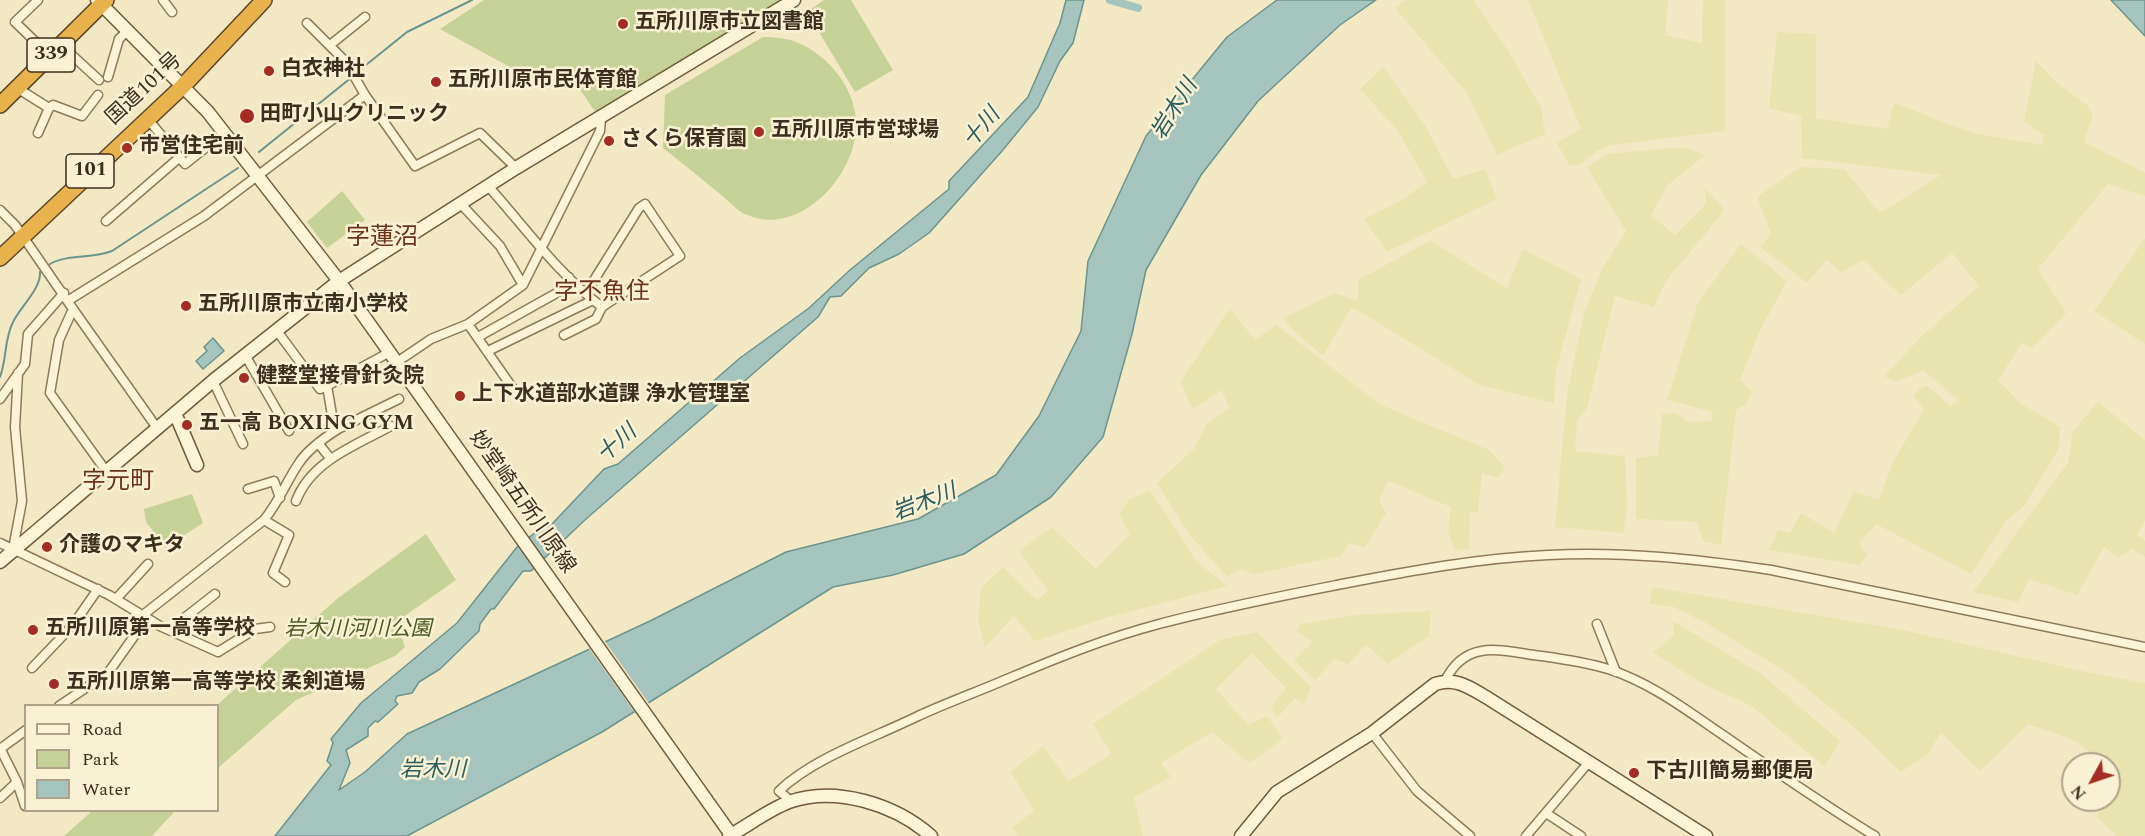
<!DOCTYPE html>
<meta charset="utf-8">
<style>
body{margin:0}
#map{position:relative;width:2145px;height:836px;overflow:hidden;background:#f2e8c3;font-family:Spectral,serif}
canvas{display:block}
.legend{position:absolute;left:24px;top:704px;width:195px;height:108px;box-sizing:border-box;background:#f9f1d3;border:2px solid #aea38a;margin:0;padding:8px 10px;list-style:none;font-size:18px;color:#3d2f1d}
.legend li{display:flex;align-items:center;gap:12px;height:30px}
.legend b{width:30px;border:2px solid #aea38a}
.north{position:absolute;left:2061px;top:752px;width:60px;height:60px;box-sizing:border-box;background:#f9f1d3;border:2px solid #aea38a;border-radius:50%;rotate:230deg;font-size:16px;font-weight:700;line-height:24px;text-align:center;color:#3d2f1d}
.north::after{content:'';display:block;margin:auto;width:21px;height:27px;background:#a32d22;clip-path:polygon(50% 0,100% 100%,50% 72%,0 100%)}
</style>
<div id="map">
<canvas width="2145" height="836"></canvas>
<ul class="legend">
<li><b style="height:8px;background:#fcf4d7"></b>Road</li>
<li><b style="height:16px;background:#c5d196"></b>Park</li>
<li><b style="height:16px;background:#a6c4be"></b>Water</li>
</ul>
<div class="north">N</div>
</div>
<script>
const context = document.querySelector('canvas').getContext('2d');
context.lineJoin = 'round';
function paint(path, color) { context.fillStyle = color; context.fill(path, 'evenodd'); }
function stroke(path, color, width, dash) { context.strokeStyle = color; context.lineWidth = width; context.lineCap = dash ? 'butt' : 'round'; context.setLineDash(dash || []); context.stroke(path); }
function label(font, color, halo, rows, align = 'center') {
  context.font = font + ' Spectral,"Noto Sans JP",serif'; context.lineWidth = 5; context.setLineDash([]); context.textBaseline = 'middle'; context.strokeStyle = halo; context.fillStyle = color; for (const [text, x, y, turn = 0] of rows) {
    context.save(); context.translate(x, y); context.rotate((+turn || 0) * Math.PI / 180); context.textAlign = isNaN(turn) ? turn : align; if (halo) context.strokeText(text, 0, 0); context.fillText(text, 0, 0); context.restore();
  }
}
paint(new Path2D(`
 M1405 0H1473L1507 49 1541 107 1545 134 1497 155 1466 92 1395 8Z
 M1528 0H1668L1665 35 1702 43 1703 0H1725V131L1611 145 1598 150 1580 165H1569L1557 143 1581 129Z
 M1777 32 1816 34V118L1887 129 1894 103 1973 133 2042 145 2044 135 2024 122 2036 61 2057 83 2088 106 2093 116 2084 142 2145 173V196L2108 184 2038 269 2066 313 2032 348 2022 343 1998 380 2021 404 2060 427 2059 448 2024 506 2006 521 1971 574 1876 524 1859 543 1867 555 1859 565 1769 550 1778 530 1790 533 1801 513 1834 533 1854 491 1879 500 1892 464 1924 409 1913 395 1919 389 1927 386 1951 406 1958 400 1923 370 1897 382 1884 376 1923 335 1979 286 1952 253 1901 295 1863 260 1840 273 1827 259 1807 283 1760 247 1771 234 1757 197 1800 167 1844 169 1880 213 1941 175 1802 158 1801 116 1769 108Z
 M1383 67 1425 125 1453 179 1485 169 1497 199 1387 252 1364 219 1402 200 1427 182 1398 131 1360 89Z
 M1683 147 1705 155 1668 185 1651 215 1675 235 1706 204 1705 188 1725 210 1665 282 1654 307 1615 296 1587 409 1577 419 1575 451 1625 456 1627 510 1623 533 1555 527 1567 394 1584 313 1601 271 1626 231 1587 167 1608 154Z
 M2145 238V344L2094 311Z
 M1430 241 1507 288 1523 249 1581 279 1556 370 1554 403 1480 385 1352 307 1323 356 1294 331 1283 318 1335 293 1358 301V280Z
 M1741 244 1787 281 1760 330 1740 380 1752 392 1745 405 1736 410 1721 545 1703 541 1697 522 1636 519V458L1658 455 1662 414 1676 413 1688 422 1711 421 1713 412 1667 400 1698 302Z
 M1230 308 1255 340 1276 325 1381 405 1489 450 1504 466 1499 478 1482 473 1478 512 1470 513 1469 549 1455 550 1448 532 1451 507 1388 481 1379 500 1386 513 1365 547 1349 543 1341 556 1254 574 1239 569 1227 577 1189 534 1157 483 1194 449 1207 424 1229 408 1222 390 1193 409 1180 382Z
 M2098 402 2145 440V520L2137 535 2145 541V557L2132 549 2118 557 2104 547 2077 595 2029 579 2018 602 1973 592 2068 463 2073 431Z
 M1150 490 1197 562 1227 586 1102 619 1035 641 1014 616 985 647 978 619 981 588 1003 567 1037 600 1048 591 1019 551 1052 527 1096 569 1130 534 1119 514 1129 500Z
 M1652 587 1903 630 2091 673 2145 683V836H2117L2096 816 2123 777 2109 764 2071 739 2028 724 1980 771 1941 732 1928 754 1901 772 1854 727 1789 674 1708 624 1674 607 1650 604Z
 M1431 611 1429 636 1387 664 1366 644 1348 664 1335 659 1315 680 1294 661 1312 642 1297 631 1300 624 1355 615Z
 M1673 621 1760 673 1840 741 1825 767 1750 705 1707 686 1653 653 1674 634Z
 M1257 632 1311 687 1304 704 1295 698 1277 718 1271 707 1286 688 1252 653 1216 689 1248 725 1267 716 1283 739 1249 763 1212 732 1161 763 1171 777 1134 797 1143 836H1019L1011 828 1034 811 1011 772 1043 746 1069 781 1111 754 1093 724 1220 640Z`), '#e8e4b0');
paint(new Path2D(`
 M484 0H781L596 113 566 69 532 79 440 29Z
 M824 0H851L893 70 855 92 807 12Z
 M763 37C789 37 805 43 825 60 842 76 854 96 856 120 860 172 800 240 745 214 736 210 728 200 720 194 701 178 682 163 663 148L665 95Z
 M342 191 365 220 327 248 307 222Z
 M192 494 203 523 166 547 146 522 144 509Z
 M426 534 456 580 396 622 405 647 395 656 296 700 218 768 217 705 338 598Z
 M92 811V810L175 811 152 836H64Z`), '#c5d196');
const water = new Path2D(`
 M1066 0H1084L1073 43 1060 61 1038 107 1002 151 929 233 899 254 869 268 841 296 830 297 818 317 586 519 531 571H523L494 609H491L480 624 479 631 440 669 419 682 412 693 397 696 395 701 398 704 378 722 375 721 368 728V736L346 750 350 763 339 790 365 772 407 734 650 621 786 552 918 519 996 475 1039 416 1081 331 1088 261 1146 136 1227 37 1277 0H1376L1340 25 1258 101 1201 175 1146 270 1132 334 1103 437 1051 497 964 554 893 575 833 587 602 732 407 836H275L331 765 327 761 333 743 331 739 361 703 457 623 517 547 537 531 552 524 604 469 618 464 740 358 809 308 850 270 949 189V181L1028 97 1060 23Z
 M2111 0H2145V36Z
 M213 338 224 351 203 369 196 361 207 351 204 347Z`);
paint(water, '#a6c4be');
stroke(water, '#6b948d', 1.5);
paint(new Path2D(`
 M604 640 650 705 636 714 588 647Z`), '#f2e8c3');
stroke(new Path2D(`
 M356 73 407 32 472 0
 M259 152 352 77
 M50 264C67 254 92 259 112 251L238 168
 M0 377C7 358 4 340 13 322 21 306 41 289 40 272`), '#6b948d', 2);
stroke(new Path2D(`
 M1110 0 1138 8`), '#a6c4be', 8);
const street = new Path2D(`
 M38 0 15 22 50 56
 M163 0 172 12
 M307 23 346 62 365 95
 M61 45 99 80
 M330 45 365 17
 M108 77 119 39 127 31
 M17 88 49 108 53 105 82 116 98 95
 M147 118 185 164 224 133
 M38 133 49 108
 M488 186C524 226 558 274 602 307L680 256 645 204 639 208 586 293
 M460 203 500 246 523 285
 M0 210 15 225 73 309 59 340 50 393 106 471
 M106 221 180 157
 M69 300 204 216 365 95 415 166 480 133 516 168
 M73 309 157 428
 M468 324 516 393
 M277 331 320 389 327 386
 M564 335 596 319 602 307
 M478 337 562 290 569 277
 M488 351 593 300
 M245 355 289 431
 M397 362 431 339 468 324 523 285 600 131 601 118
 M213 381 243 444
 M0 399 25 364 28 334 64 293
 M338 429 399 399
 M318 443 330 458
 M248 489 274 481 280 498
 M296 501C311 461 356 445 391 426
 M264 520 289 535 273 573 285 582
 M0 543 109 595 160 626 218 652 255 629 270 627
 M13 549 22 501 15 427 18 373
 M116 599 148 564
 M143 615 264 520C279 502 286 482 299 463 308 449 324 438 338 429L332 415 327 386 390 352
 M1597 624 1616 672
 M169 630 215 594
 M32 668 73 625 98 589
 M1445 681C1463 644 1492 648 1527 654 1554 658 1582 661 1608 669 1652 683 1689 712 1726 737 1775 771 1824 805 1875 836
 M59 706 108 673 147 618
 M1372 733 1417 791 1470 836
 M0 748 17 782 0 798
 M0 749 26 730
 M17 782 25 806
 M791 801 779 791C813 758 873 738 916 717 946 703 977 692 1007 679 1057 658 1106 638 1159 624 1219 608 1281 596 1342 584 1410 571 1479 558 1548 555 1623 551 1697 559 1771 570L2145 647
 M1546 813 1581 836
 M1526 836 1589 762`);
const secondary = new Path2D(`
 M97 0 208 112 339 281 732 836
 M175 413 197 465
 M0 562 214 380 339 281 516 168 794 0
 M729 836C749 825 768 810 789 802 836 785 896 805 931 836
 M1241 836 1277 792 1372 733 1435 684C1455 677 1469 687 1486 697L1706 836`);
const highway = new Path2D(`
 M0 105 106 0
 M0 258 182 87 264 0`);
stroke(street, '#8e7a58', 11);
stroke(secondary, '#705a3b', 15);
stroke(highway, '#5c472c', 18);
stroke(street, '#fcf4d7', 8);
stroke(secondary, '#fcf4d7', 12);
stroke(highway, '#e8b24d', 15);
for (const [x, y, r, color] of [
 [623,24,6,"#a32d22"],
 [269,71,6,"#a32d22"],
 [436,82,6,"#a32d22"],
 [247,116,8,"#a32d22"],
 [759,132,6,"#a32d22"],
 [609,141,6,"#a32d22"],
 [127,148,6,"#a32d22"],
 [186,306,6,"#a32d22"],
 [244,378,6,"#a32d22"],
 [460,396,6,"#a32d22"],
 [187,425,6,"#a32d22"],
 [47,547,6,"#a32d22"],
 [33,630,6,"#a32d22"],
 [54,684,6,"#a32d22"],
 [1634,773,6,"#a32d22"]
]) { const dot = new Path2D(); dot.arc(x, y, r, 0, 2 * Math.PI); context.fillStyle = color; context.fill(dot); stroke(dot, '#f9f1d3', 2); }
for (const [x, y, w] of [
 [51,55,48],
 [90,171,48]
]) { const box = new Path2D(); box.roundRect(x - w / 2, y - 17, w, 34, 4.5); context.fillStyle = '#f9f1d3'; context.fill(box); stroke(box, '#3d2f1d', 1.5); }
label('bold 20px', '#3d2f1d', null, [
 ["339",51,55],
 ["101",90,171]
]);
label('bold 21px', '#3d2f1d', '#f9f1d3', [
 ["五所川原市立図書館",635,24],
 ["白衣神社",281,71],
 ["五所川原市民体育館",448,82],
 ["田町小山クリニック",260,116],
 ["五所川原市営球場",771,132],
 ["さくら保育園",621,141],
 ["市営住宅前",139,148],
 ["五所川原市立南小学校",198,306],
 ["健整堂接骨針灸院",256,378],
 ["上下水道部水道課 浄水管理室",472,396],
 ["五一高 BOXING GYM",199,425],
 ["介護のマキタ",59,547],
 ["五所川原第一高等学校",45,630],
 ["五所川原第一高等学校 柔剣道場",66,684],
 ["下古川簡易郵便局",1646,773]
], 'left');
label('21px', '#3d2f1d', '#f9f1d3', [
 ["国道101号",145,90,-43],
 ["妙堂崎五所川原線",521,503,55]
]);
label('italic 21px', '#485b22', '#f9f1d3', [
 ["岩木川河川公園",358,631]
]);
label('italic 22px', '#2b5c5e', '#f9f1d3', [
 ["岩木川",1176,110,-58],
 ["十川",983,129,-50],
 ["十川",618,445,-42],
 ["岩木川",925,504,-21],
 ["岩木川",433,772]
]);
label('24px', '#6d3219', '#f9f1d3', [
 ["字蓮沼",382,239],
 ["字不魚住",602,294],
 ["字元町",118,483]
]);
</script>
